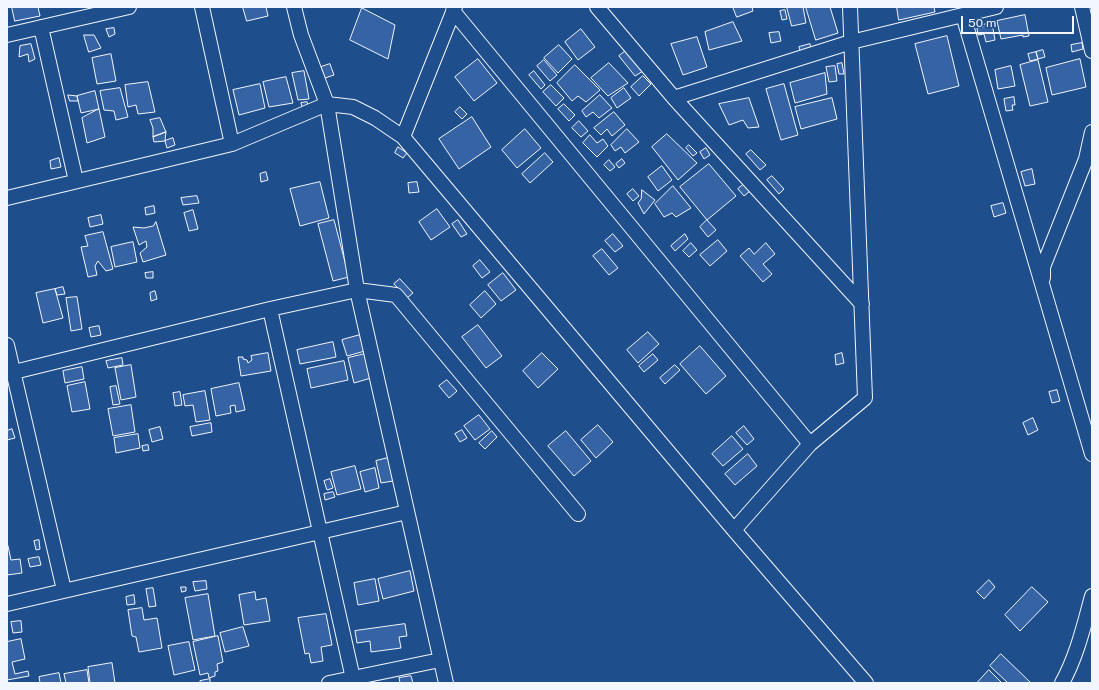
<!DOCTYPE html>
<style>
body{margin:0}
#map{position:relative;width:1099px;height:690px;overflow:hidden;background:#1f4e8c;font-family:"Public Sans",sans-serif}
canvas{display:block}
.frame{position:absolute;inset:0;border:8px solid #f2f6ff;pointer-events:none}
.scale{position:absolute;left:961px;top:16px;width:113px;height:18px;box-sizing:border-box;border:2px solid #f2f6ff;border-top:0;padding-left:5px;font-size:12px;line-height:14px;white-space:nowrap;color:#f2f6ff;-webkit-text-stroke:3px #1f4e8c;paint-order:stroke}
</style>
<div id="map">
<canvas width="1099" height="690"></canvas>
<div class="frame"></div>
<div class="scale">50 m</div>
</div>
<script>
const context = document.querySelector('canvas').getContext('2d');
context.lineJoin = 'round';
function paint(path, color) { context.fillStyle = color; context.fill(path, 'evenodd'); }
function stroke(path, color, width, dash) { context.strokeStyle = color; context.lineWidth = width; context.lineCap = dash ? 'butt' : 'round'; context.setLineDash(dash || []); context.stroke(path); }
const building = new Path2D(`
 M12 7H38L40 16 15 21Z
 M243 7H266L268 16 247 21Z
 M733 7H752L753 11 737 17Z
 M787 7H803L806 23 792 26Z
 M806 7H830L838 33 816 40Z
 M897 7H934L935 12 899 20Z
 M362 8 395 25 388 59 350 40Z
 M785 10 787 19 782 20 780 11Z
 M1025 15 1029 36 1023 37V35L1001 39 997 21Z
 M733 22 742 41 709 50 705 32Z
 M992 23 995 40 986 42 984 34 978 35 977 28 983 27 982 25Z
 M114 28 115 34 109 37 106 29Z
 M581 29 595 47 578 60 565 42Z
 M779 32 781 41 771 43 769 33Z
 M84 35H94L101 48 89 52Z
 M947 36 959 86 928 94 915 44Z
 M697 37 707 67 683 75 671 44Z
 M1082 43 1083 49 1072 52 1071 45Z
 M31 44 35 59 29 62 28 54 19 57 20 46Z
 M810 44 812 53 801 55 799 47Z
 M559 45 572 59 558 73 544 58Z
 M627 50 643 71 635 76 619 56Z
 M1043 50 1045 57 1038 59 1036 52Z
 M1036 52 1038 59 1030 61 1028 54Z
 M111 54 116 81 97 84 92 58Z
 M478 59 497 83 474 101 455 77Z
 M1080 59 1086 87 1052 95 1046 68Z
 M544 60 557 75 550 81 537 66Z
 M1038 60 1048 102 1030 106 1020 65Z
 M609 63 628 83 608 96 591 78Z
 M842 63 844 74H839L837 64Z
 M330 64 334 75 325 78 321 67Z
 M575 65 600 90 586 102 578 96 572 101 557 83Z
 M835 66 837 81 829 82 826 67Z
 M1011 66 1015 86 998 89 995 70Z
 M304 71 309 99 298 100 292 73Z
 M534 71 545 85 541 89 529 75Z
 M825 73 827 94 795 103 790 83Z
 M643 76 651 84 639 96 631 87Z
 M286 77 293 103 269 107 263 82Z
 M148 82 155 112 138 114 136 105 128 107 125 85Z
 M260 84 265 108 239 115 233 90Z
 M784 84 798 135 781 140 766 89Z
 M551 85 564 98 556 106 543 92Z
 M120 88 128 117 116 120 114 111 104 110 100 91Z
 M624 88 631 98 617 108 611 98Z
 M95 91 99 109 81 113 77 96Z
 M68 95 77 96 78 101H70Z
 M600 95 612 108 599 118 593 112 586 117 582 111Z
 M1014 97 1015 105H1012L1013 110 1006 111 1004 99Z
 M749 98 759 127 748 128 743 120 729 125 719 104Z
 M832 98 837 119 801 129 795 107Z
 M307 102 308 106 302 107 301 103Z
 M564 104 575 115 569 121 558 109Z
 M460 107 467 114 462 119 455 112Z
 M99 109 105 137 87 143 82 118Z
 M614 112 625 125 612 136 607 129 601 135 594 128Z
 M472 117 491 147 459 169 439 139Z
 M160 118 166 132 153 137V128L150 120Z
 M579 121 588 131 581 137 572 128Z
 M525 129 541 148 517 168 502 150Z
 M627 129 639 142 625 153 621 147 615 151 611 145Z
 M166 132 165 141 154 142 153 137Z
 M667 134 697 163 678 180 652 147Z
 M590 135 597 143 603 139 608 146 597 157 583 143Z
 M173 138 175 145 167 148 165 141Z
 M689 145 697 153 693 156 686 148Z
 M398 147 407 153 403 158 395 153Z
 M706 148 710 155 704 159 700 152Z
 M751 150 766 165 760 170 746 154Z
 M545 153 553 162 530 183 522 174Z
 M59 158 61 167 51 169 50 161Z
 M622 159 625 163 619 168 616 164Z
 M609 160 615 167 610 171 604 165Z
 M709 164 736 196 707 220 680 187Z
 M662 166 672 180 658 191 648 177Z
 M1032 169 1035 184 1025 186 1021 172Z
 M266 172 268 180 261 182 260 174Z
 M772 176 784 189 779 194 767 180Z
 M320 182 329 218 300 226 290 189Z
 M417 182 419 192 409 193 408 183Z
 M744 184 750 191 744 196 738 189Z
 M673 186 691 208 676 217 672 213 664 217 655 204Z
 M633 189 639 196 633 201 627 194Z
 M642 190 655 200 644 214 638 203 641 199Z
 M197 196 199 203 183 205 181 198Z
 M1003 203 1006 213 994 217 991 206Z
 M154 206 155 213 146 215 145 208Z
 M437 209 450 227 431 240 419 222Z
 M193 210 198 229 189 231 184 213Z
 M101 215 103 224 90 227 88 218Z
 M334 220 349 277 333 281 318 224Z
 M458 220 467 234 461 237 452 224Z
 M707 220 716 230 708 237 700 227Z
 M156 222 166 255 143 262 140 253 147 247 146 241 139 245 133 227 144 228 153 226Z
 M103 232 113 269 106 271 98 261 95 266 97 275 88 277 81 247 88 246 85 236Z
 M613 234 623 246 615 252 605 241Z
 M685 234 688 239 675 251 671 246Z
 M718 240 727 251 710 266 700 255Z
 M133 242 137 262 115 267 111 247Z
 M691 243 697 250 689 257 683 251Z
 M766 243 775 254 763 264 772 274 763 282 740 256 749 248 754 254Z
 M602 249 618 268 609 275 593 256Z
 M480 260 490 272 482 278 473 266Z
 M153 272V278H146L145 273Z
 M503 273 516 290 501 301 488 285Z
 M400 279 413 293 407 298 394 284Z
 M63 287 65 294 57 295 55 289Z
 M55 289 63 318 43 323 36 293Z
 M155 291 157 299 151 301 150 293Z
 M485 291 496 304 481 318 470 305Z
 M77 297 82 329 71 331 66 298Z
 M478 325 502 356 486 368 462 337Z
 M99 326 101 335 91 337 89 328Z
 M648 332 659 344 638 363 627 350Z
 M360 335 365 351 347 356 342 340Z
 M333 342 336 357 300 364 297 350Z
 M700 346 726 376 706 394 680 364Z
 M268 353 271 371 241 376 238 357H243V359L247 360 248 363 252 360 251 356Z
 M542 353 558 369 538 388 523 371Z
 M842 353 844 363 836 365 835 355Z
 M365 354 371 378 354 383 348 358Z
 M653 354 658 360 644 372 639 366Z
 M122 358 123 365 108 368 106 361Z
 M344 361 348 380 311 388 307 369Z
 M131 365 136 397 121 400 115 368Z
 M675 365 680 370 665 384 660 378Z
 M82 367 84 379 65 383 63 371Z
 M447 380 457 391 449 398 439 386Z
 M85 382 90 409 72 412 67 386Z
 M239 383 245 410 236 412 235 405 230 406 231 413 216 416 211 389Z
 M116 386 120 404 113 405 110 387Z
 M1057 390 1060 401 1052 403 1049 392Z
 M205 391 210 420 196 422 193 405 185 406 183 395Z
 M180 392 182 405 175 406 173 393Z
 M131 405 135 432 113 436 108 409Z
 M479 415 490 429 475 440 464 426Z
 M1033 418 1038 430 1028 435 1023 423Z
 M211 423 212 432 192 436 190 427Z
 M598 425 613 442 596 458 581 440Z
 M744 426 754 439 747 445 736 433Z
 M160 427 163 439 152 442 149 430Z
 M12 429 15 438 7 440V431Z
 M462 430 467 438 460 442 455 434Z
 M492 431 497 437 485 449 479 443Z
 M566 431 591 461 574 476 548 446Z
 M138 434 140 448 116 453 114 438Z
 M732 436 743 449 723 466 712 454Z
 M148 445 149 450 143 451 142 446Z
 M748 454 757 466 735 485 725 474Z
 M388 458 393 481 381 483 376 461Z
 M355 466 361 489 337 495 331 472Z
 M375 468 379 488 365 492 360 472Z
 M330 479 333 488 327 490 324 481Z
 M333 492 335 497 325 500 324 494Z
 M39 540 40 549 36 550 34 541Z
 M8 546 11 560 20 559 22 573 7 575V547Z
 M39 557 41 565 30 567 28 559Z
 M410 571 414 591 383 599 378 579Z
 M375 579 379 601 358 605 354 583Z
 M989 580 995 587 984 599 977 592Z
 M206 581 207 589 195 591 193 582Z
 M181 587H186V591L182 592Z
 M1032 587 1048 602 1020 631 1005 615Z
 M153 588 156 606 149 607 146 589Z
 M255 592 256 600 266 598 270 621 244 625 239 595Z
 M208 594 215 636 193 640 185 598Z
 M134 595 135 604 127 605 126 597Z
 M142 608 144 620 157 618 162 648 139 652 136 637 132 636 128 610Z
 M326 614 332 645 321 647 323 661 311 663 309 653 305 654 298 618Z
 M21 621 22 632 13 633 11 622Z
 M405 624 407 636 399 637 401 648 371 652 370 641 357 643 355 631Z
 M243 627 249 646 225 652 220 633Z
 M218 636 223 662 217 664 218 671 215 672V676L209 678 208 673 200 675 193 642Z
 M21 639 25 659 12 662 15 674 28 671 29 676 7 680V642Z
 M189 642 195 670 174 675 168 646Z
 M1001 654 1031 683H1008L990 666Z
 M112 663 115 683H90L88 667Z
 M87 670 89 683H66L64 674Z
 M989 670 1002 683H977Z
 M59 673 61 683H40L39 677Z
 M411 676 413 683H400L399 678Z
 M210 679V683H200V681Z`);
paint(building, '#3563a3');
stroke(building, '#f2f6ff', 1);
const street = new Path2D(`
 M202 7 232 144
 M294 7 301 35 327 104 357 290 446 683
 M597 7 674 98 862 304
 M1082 7 1092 51
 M453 11 810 444
 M963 15 1092 454
 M41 27 76 181
 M7 35 129 7
 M674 98 851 42 996 7
 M403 137 455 7
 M7 198 232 144 327 104 353 107 375 118 403 137 734 530 866 683
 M1043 278V267L1086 159 1092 132
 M270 309 354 683
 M7 345 64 590
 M14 372 270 309 357 290 396 295 578 514
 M734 530 810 444 865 398 850 7
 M7 604 407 512
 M329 683 440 660
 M1062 683C1077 656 1084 625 1092 596`);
stroke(street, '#f2f6ff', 16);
stroke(street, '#1f4e8c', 14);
</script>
